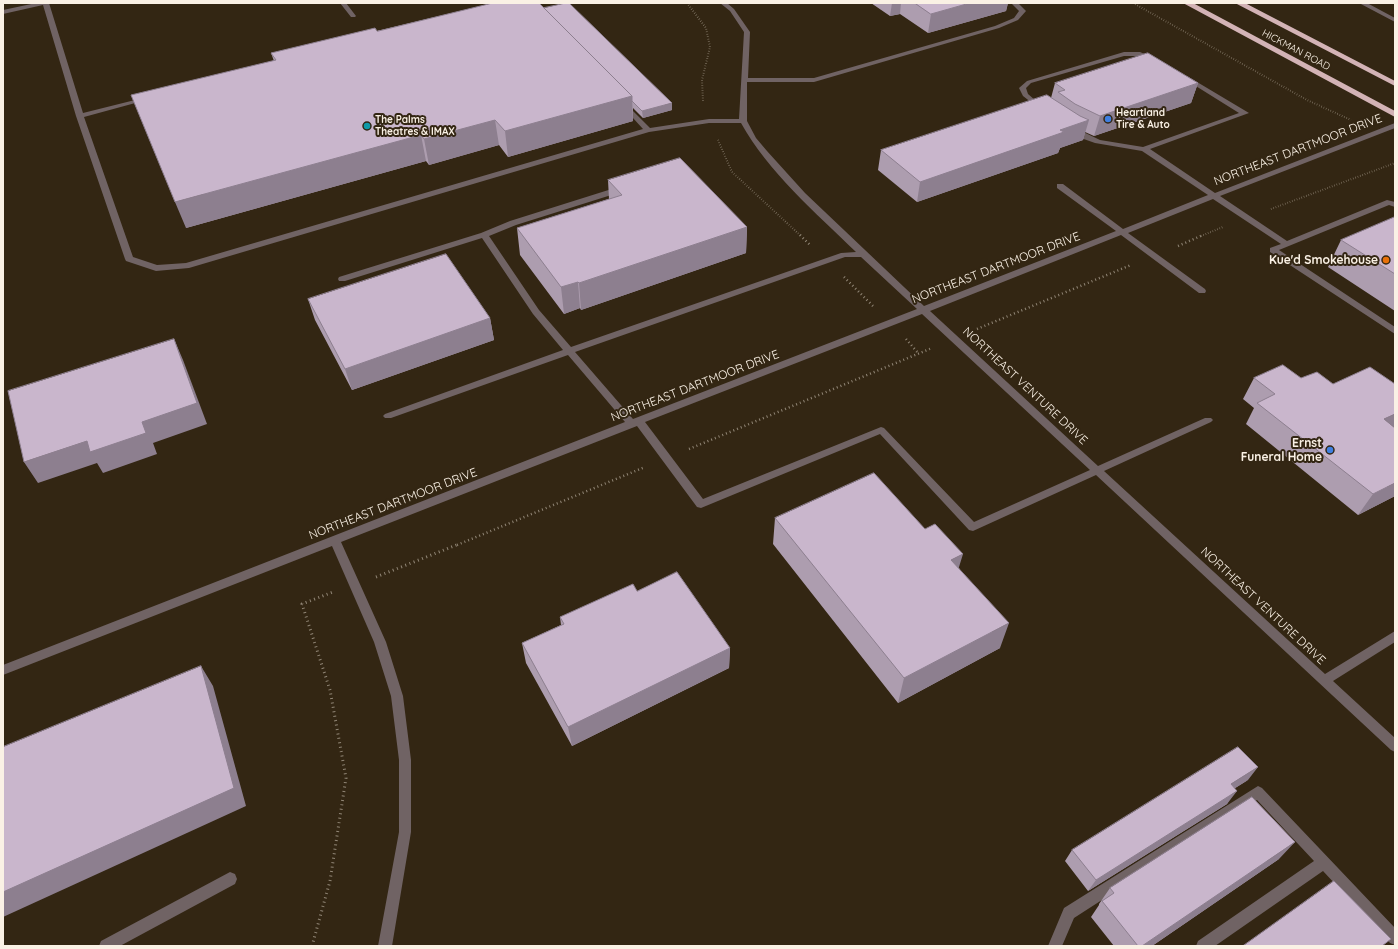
<!DOCTYPE html>
<style>
body{margin:0}
#map{position:relative;width:1398px;height:949px;overflow:hidden;background:#332613;font-family:Quicksand,sans-serif}
canvas{display:block}
.frame{position:absolute;inset:0;border:4px solid #faf1e5;pointer-events:none}
</style>
<div id="map">
<canvas width="1398" height="949"></canvas>
<div class="frame"></div>
</div>
<script>
const context = document.querySelector('canvas').getContext('2d');
context.lineJoin = 'round';
function stroke(path, color, width, dash) { context.strokeStyle = color; context.lineWidth = width; context.lineCap = dash ? 'butt' : 'round'; context.setLineDash(dash || []); context.stroke(path); }
function paint(path, color) { context.fillStyle = color; context.fill(path, 'evenodd'); }
function label(font, color, halo, rows, align = 'center') {
  context.font = font + ' Quicksand,sans-serif'; context.lineWidth = 4; context.setLineDash([]); context.textBaseline = 'middle'; context.strokeStyle = halo; context.fillStyle = color; for (const [text, x, y, turn = 0] of rows) {
    context.save(); context.translate(x, y); context.rotate((+turn || 0) * Math.PI / 180); context.textAlign = isNaN(turn) ? turn : align; if (halo) context.strokeText(text, 0, 0); context.fillText(text, 0, 0); context.restore();
  }
}
stroke(new Path2D(`
 M687 3 706 28 710 47 702 80 703 101
 M1133 3 1307 100 1351 120
 M718 140 732 172 801 236
 M1271 209 1395 163
 M1201 236 1223 227`), '#918676', 2, [0.5, 2]);
stroke(new Path2D(`
 M800 235 810 245
 M1178 246 1203 235
 M844 277 873 306
 M977 329 1131 265
 M906 339 919 354
 M689 449 932 348
 M457 545 645 467`), '#918676', 2.5, [1, 3]);
stroke(new Path2D(`
 M376 577 459 544
 M312 946 330 881 346 778 330 690 302 604 333 592`), '#918676', 3, [1, 3.5]);
paint(new Path2D(`
 M36 3H49L83 113 147 97 150 99 84 117 133 257 157 265 186 263 643 129 622 106V104H626L650 128 709 119H739L744 32 730 11 720 3H727L734 9 750 32 748 78H814L995 26 1014 18 1019 11 1011 3H1018L1026 11 1018 20 999 28 814 82H747V121L756 138 767 151 805 193 924 306 1116 231 1057 188V184H1063L1123 229 1208 195 1142 151 1095 143 1078 137 1068 130 1069 128H1075L1100 140 1143 147 1239 113 1183 78V76H1187L1249 113 1150 149 1215 193 1395 123V128L1220 196 1287 241 1387 200 1395 202V207L1389 205 1279 250 1395 327V334L1270 252V248L1281 244 1213 199 1128 233 1205 289 1206 291 1205 293H1199L1121 235 930 311 1098 466 1205 418H1211L1213 420 1211 422 1104 471 1325 674 1395 631V642L1333 681 1395 738V752L1391 750 1096 475 973 531 969 530 880 434 701 508 697 507 637 426 341 542 386 642 403 696 411 760V832L392 946H378L399 832V760L391 696 374 642 332 546 3 675V665L625 422 568 355 391 418H385L383 416 385 414 563 350 533 314 482 238 345 281H339L338 279 339 277 481 233 510 221 618 187H624V191L516 225 489 236 539 310 571 347 841 253 856 252C816 213 768 172 741 123H709L649 132 189 268 156 271 126 261 125 259 76 116 43 5 3 14V10ZM845 257H861L917 309 633 419 575 352ZM922 314 1090 470 974 522 884 428 881 427 703 499 645 422Z
 M340 3H346L356 16 355 17H351Z
 M1359 3H1367L1395 18V22Z
 M1124 52H1140L1159 60 1156 62 1139 56H1124L1031 83 1026 88 1028 94 1043 107V109L1041 110 1023 96 1019 88 1027 81Z
 M1258 786 1262 788 1395 928V945L1390 943 1323 871 1215 946H1196L1198 941 1314 861 1257 800 1074 918 1062 946H1048L1064 908Z
 M230 872 235 874 237 879 235 884 120 946H99L101 941Z`), '#706364');
paint(new Path2D(`
 M1183 3H1193L1395 111V117Z
 M1235 3H1245L1395 81V86Z`), '#d3b3b6');
paint(new Path2D(`
 M871 3H1008L1006 11 928 33 900 14 890 16Z
 M544 8 672 110 643 118 633 108V121L508 157 499 145 429 165 426 161 186 228 274 61 271 53 377 31Z
 M1055 83H1198L1191 103 1094 136 1085 132 1083 140 1060 148 1058 153 917 202 878 170 881 150 1051 98Z
 M608 180 747 227 746 253 581 310 580 308 564 314 520 255 517 228 609 199Z
 M1395 217V311L1328 267 1341 240Z
 M308 299 490 318 494 340 352 390 315 320Z
 M1283 365 1395 496 1358 515 1246 424 1254 408 1243 399 1254 378Z
 M775 518 959 568 1000 648 898 703 773 544Z
 M637 591 730 648 729 668 572 746 526 663 522 643 561 625 560 617Z
 M1248 780 1235 788 1227 804 1088 891 1065 861 1072 850Z
 M1279 859 1152 946H1114L1091 917 1099 905V904L1110 888Z`), '#ad9daf');
paint(new Path2D(`
 M892 3H901L900 14 890 16Z
 M970 3H1008L1006 11 928 33 931 14Z
 M1198 83 1191 103 1094 136 1100 116Z
 M632 96 633 121 508 157 505 131Z
 M672 103V110L643 118 642 111Z
 M495 120 499 145 429 165 424 139Z
 M1089 120 1083 140 1060 148 1058 153 917 202 920 182 1060 130Z
 M421 135 426 161 186 228 175 202Z
 M747 227 746 253 581 310 579 283Z
 M578 282 580 308 564 314 561 287Z
 M490 318 494 340 352 390 345 369Z
 M174 339 183 360 207 424 153 443 157 454 103 473 97 463 38 483 24 462 142 422Z
 M1395 414V428L1384 419Z
 M1395 483V496L1358 515 1373 494Z
 M963 554 955 580 951 560Z
 M1009 623 1000 648 898 703 904 678Z
 M730 648 729 668 572 746 568 727Z
 M201 666 213 686 246 806 3 917V892Z
 M1258 767 1248 780 1221 797 1231 784Z
 M1237 791 1227 804 1088 891 1096 880Z
 M1295 842 1279 859 1152 946H1142Z`), '#8d7f8f');
const building = new Path2D(`
 M493 3H539L632 96 505 131 495 120 424 139 421 135 175 202 131 95 276 60 271 53 375 28 377 31Z
 M566 3H569L672 103 642 111 632 101V96L544 8Z
 M915 3H970L931 14Z
 M1148 53 1198 83 1100 116 1075 104 1058 92 1065 90 1055 83Z
 M1047 95 1080 116 1089 120 1060 130 1064 132 920 182 881 150Z
 M680 158 747 227 579 283 578 282 561 287 517 228 622 195 608 180Z
 M1395 217V274L1341 240Z
 M446 254 490 318 345 369 308 299Z
 M174 339 197 403 142 422 146 433 90 452 87 441 24 462 8 391Z
 M1283 365 1301 378 1317 372 1333 384 1370 367 1395 384V414L1384 419 1395 428V483L1373 494 1257 403 1275 394 1254 378Z
 M874 473 925 529 935 524 963 554 951 560 1009 623 904 678 775 518Z
 M677 572 730 648 568 727 522 643 564 624 560 617 633 584 637 591Z
 M201 666 234 788 3 892V747Z
 M1238 747 1258 767 1231 784 1237 791 1096 880 1072 850Z
 M1252 797 1295 842 1142 946H1138L1102 901 1114 893 1110 888Z
 M1334 881 1391 939 1382 946H1243Z`);
paint(building, '#c9b6cc');
stroke(building, '#8d7f8f', 1);
for (const [x, y, r, color] of [
 [1108,119,4,"#3f7fe0"],
 [367,126,4,"#0f9aa8"],
 [1386,260,4,"#e8710a"],
 [1330,450,4,"#3f7fe0"]
]) { const dot = new Path2D(); dot.arc(x, y, r, 0, 2 * Math.PI); context.fillStyle = color; context.fill(dot); stroke(dot, '#332613', 1.5); }
label('10px', '#faf1e5', '#332613', [
 ["HICKMAN ROAD",1296,50,28]
]);
label('bold 10px', '#faf1e5', '#332613', [
 ["Heartland",1116,113],
 ["Tire & Auto",1116,125],
 ["The Palms",375,120],
 ["Theatres & IMAX",375,132]
], 'left');
label('12px', '#faf1e5', '#332613', [
 ["NORTHEAST DARTMOOR DRIVE",1298,150,-21],
 ["NORTHEAST DARTMOOR DRIVE",996,268,-21],
 ["NORTHEAST DARTMOOR DRIVE",695,386,-21],
 ["NORTHEAST VENTURE DRIVE",1025,386,43],
 ["NORTHEAST DARTMOOR DRIVE",393,504,-21],
 ["NORTHEAST VENTURE DRIVE",1263,606,43]
]);
label('bold 12px', '#faf1e5', '#332613', [
 ["Kue'd Smokehouse",1378,260],
 ["Ernst",1322,443],
 ["Funeral Home",1322,457]
], 'right');
</script>
